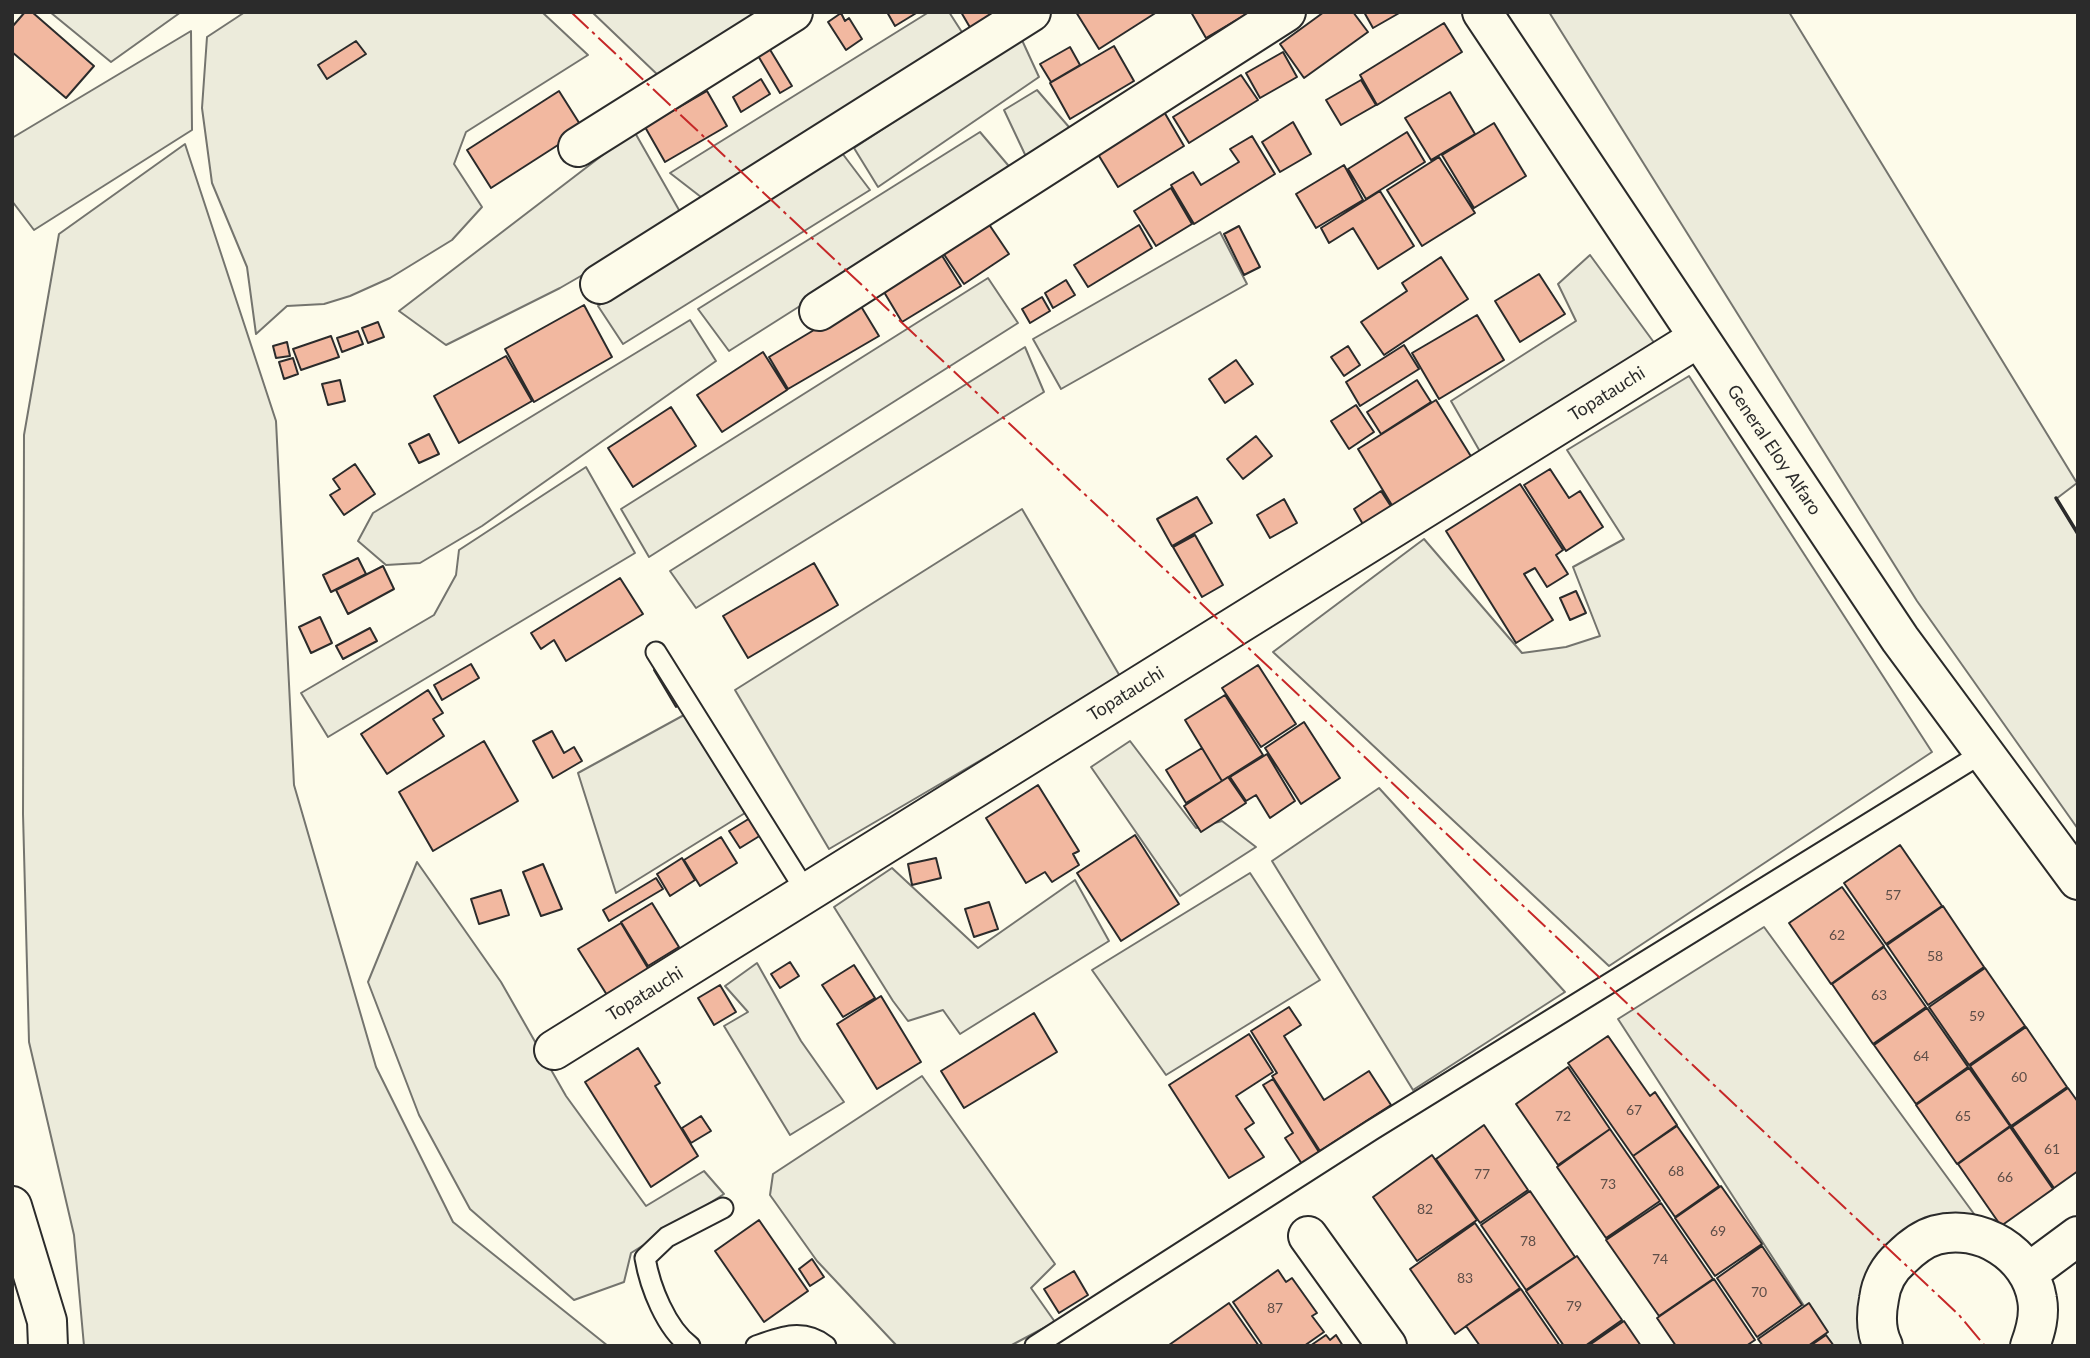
<!DOCTYPE html>
<style>
body{margin:0}
#map{position:relative;width:2090px;height:1358px;overflow:hidden;background:#fdfbea;font-family:Lato,sans-serif}
canvas{display:block}
.frame{position:absolute;inset:0;border:14px solid #2b2b2b;pointer-events:none}
</style>
<div id="map">
<canvas width="2090" height="1358"></canvas>
<div class="frame"></div>
</div>
<script>
const context = document.querySelector('canvas').getContext('2d');
context.lineJoin = 'round';
function paint(path, color) { context.fillStyle = color; context.fill(path, 'evenodd'); }
function stroke(path, color, width, dash) { context.strokeStyle = color; context.lineWidth = width; context.lineCap = dash ? 'butt' : 'round'; context.setLineDash(dash || []); context.stroke(path); }
function label(font, color, halo, rows, align = 'center') {
  context.font = font + ' Lato,sans-serif'; context.lineWidth = 5; context.setLineDash([]); context.textBaseline = 'middle'; context.strokeStyle = halo; context.fillStyle = color; for (const [text, x, y, turn = 0] of rows) {
    context.save(); context.translate(x, y); context.rotate((+turn || 0) * Math.PI / 180); context.textAlign = isNaN(turn) ? turn : align; if (halo) context.strokeText(text, 0, 0); context.fillText(text, 0, 0); context.restore();
  }
}
const green = new Path2D(`
 M50 12H181L111 62Z
 M245 12H542L588 55 466 132 454 164 482 207 452 240 390 278 350 296 324 304 287 306 256 334 247 267 212 183 202 108 207 37Z
 M592 12H765L661 78Z
 M929 12H949L967 40 710 204 670 173Z
 M1549 12H1789L2077 483 2056 499 2078 534V829L1917 601Z
 M191 31 192 130 34 230 12 201V138Z
 M1021 38 1039 77 878 187 854 148Z
 M1037 90 1075 134 1030 165 1004 110Z
 M634 131 683 217 560 288 446 345 399 311Z
 M980 132 1013 171 729 351 698 309Z
 M185 144 276 421 294 785 376 1067 453 1222 608 1346H84L74 1235 29 1042 23 814 24 435 59 234Z
 M842 153 870 190 623 344 598 306Z
 M1220 232 1247 284 1061 389 1033 339Z
 M1590 255 1658 348 1482 455 1451 401 1576 321 1558 284Z
 M988 278 1018 323 649 557 621 509Z
 M690 320 716 361 482 526 420 563 386 565 358 541 373 513Z
 M1025 347 1044 392 696 608 670 571Z
 M1689 376 1932 752 1609 966 1273 652 1424 539 1522 653 1566 647 1600 636 1573 567 1624 539 1567 450Z
 M586 467 635 553 328 737 301 693 434 615 456 575 459 550Z
 M1022 509 1121 678 829 849 735 690Z
 M684 715 745 813 616 893 578 773Z
 M1130 741 1196 828 1222 821 1256 847 1180 896 1091 767Z
 M1379 788 1565 992 1413 1090 1272 861Z
 M417 862 501 982 566 1096 646 1206 704 1171 724 1194 631 1253 624 1282 574 1300 470 1209 419 1115 368 982Z
 M892 868 978 948 1075 880 1109 941 960 1034 943 1010 908 1021 893 1001 834 907Z
 M1250 873 1320 980 1166 1075 1092 970Z
 M1764 927 1977 1218 1935 1216 1868 1346H1830L1618 1019Z
 M757 963 801 1041 844 1102 790 1135 724 1026 748 1012 725 986Z
 M922 1076 1055 1264 1031 1288 1055 1322 1010 1346H897L817 1261 770 1195 773 1174Z`);
paint(green, '#ecebdb');
stroke(green, '#74746e', 2);
const building = new Path2D(`
 M25 12H32L94 66 66 98 12 52V27Z
 M887 12H918L895 26Z
 M961 12H1013L975 36Z
 M1076 12H1157L1099 49Z
 M1191 12H1250L1206 38Z
 M1324 12H1353L1368 32 1304 78 1280 44Z
 M1364 12H1401L1373 28Z
 M841 13 845 21 849 18 862 39 846 50 828 22Z
 M1444 23 1462 52 1377 105 1360 75Z
 M356 41 366 54 327 79 318 65Z
 M1114 46 1134 81 1070 119 1050 83Z
 M1070 47 1080 65 1051 82 1040 64Z
 M769 48 792 86 780 93 757 54Z
 M1283 52 1297 77 1260 98 1246 73Z
 M1241 75 1258 100 1189 143 1173 117Z
 M761 79 770 94 741 112 733 97Z
 M1361 80 1376 105 1341 125 1326 100Z
 M559 91 583 129 491 188 467 150Z
 M707 91 727 126 665 162 645 127Z
 M1450 92 1475 134 1431 160 1405 118Z
 M1163 110 1184 146 1118 187 1096 151Z
 M1293 122 1311 154 1280 172 1262 142Z
 M1494 123 1526 176 1474 208 1442 155Z
 M1407 132 1425 162 1366 199 1348 169Z
 M1252 136 1275 174 1194 224 1171 185 1193 172 1201 185 1239 162 1230 149Z
 M1439 157 1475 213 1422 246 1387 190Z
 M1344 165 1363 200 1316 228 1296 194Z
 M1171 188 1192 224 1156 246 1134 211Z
 M1380 191 1414 246 1378 269 1353 228 1329 243 1321 228Z
 M982 214 1009 254 964 284 937 244Z
 M1139 225 1152 248 1088 287 1074 265Z
 M1239 226 1260 267 1244 275 1224 234Z
 M936 246 961 286 902 322 878 282Z
 M1441 257 1468 299 1384 355 1361 322 1407 291 1402 283Z
 M1539 274 1565 314 1520 342 1495 301Z
 M1066 280 1075 295 1053 308 1045 293Z
 M1042 297 1050 311 1030 323 1022 309Z
 M859 303 879 336 788 389 769 357Z
 M584 305 612 357 534 402 505 349Z
 M1477 315 1504 360 1439 399 1412 353Z
 M378 322 384 337 368 343 362 328Z
 M358 331 363 344 342 352 337 338Z
 M331 336 339 357 301 370 293 349Z
 M287 342 290 356 276 358 273 346Z
 M1404 345 1419 369 1360 406 1346 382Z
 M1348 346 1360 365 1344 376 1331 357Z
 M763 352 787 390 722 432 697 395Z
 M506 356 532 401 459 443 434 396Z
 M293 358 298 374 284 379 279 362Z
 M1236 360 1253 384 1225 403 1209 379Z
 M340 380 345 401 328 405 322 384Z
 M1417 380 1431 402 1381 434 1367 412Z
 M1436 400 1472 458 1393 507 1358 449Z
 M1356 405 1374 432 1349 449 1331 421Z
 M671 407 696 446 633 487 608 448Z
 M429 434 439 454 419 463 409 444Z
 M1256 436 1272 456 1243 479 1227 459Z
 M355 464 375 494 344 515 330 495 340 489 333 479Z
 M1550 469 1569 498 1580 491 1603 527 1566 551 1524 485Z
 M1520 484 1563 550 1556 555 1568 574 1547 587 1535 568 1524 574 1553 620 1516 643 1446 531Z
 M1381 491 1392 508 1364 526 1354 509Z
 M1197 497 1212 523 1172 546 1157 519Z
 M1284 499 1297 523 1270 538 1257 515Z
 M1195 535 1223 585 1202 597 1173 547Z
 M358 558 366 574 331 592 323 575Z
 M814 563 838 605 748 658 723 616Z
 M383 566 394 589 348 614 336 590Z
 M620 578 643 614 566 661 554 640 541 649 531 633Z
 M1576 591 1586 613 1570 620 1560 598Z
 M320 617 332 643 311 653 299 627Z
 M370 628 377 641 343 659 336 646Z
 M471 664 479 678 442 700 434 685Z
 M663 665 685 701 676 707 654 670Z
 M1258 665 1296 724 1261 747 1222 688Z
 M428 690 443 713 433 719 444 736 387 774 361 734Z
 M1225 695 1263 755 1222 781 1185 720Z
 M1304 722 1340 778 1301 804 1265 748Z
 M552 731 564 753 574 747 582 761 553 778 533 741Z
 M484 741 518 801 433 851 399 792Z
 M1202 748 1222 781 1186 803 1166 770Z
 M1267 754 1295 801 1270 818 1256 795 1246 801 1230 777Z
 M1228 777 1246 803 1201 832 1184 806Z
 M1038 785 1079 851 1073 854 1079 865 1052 882 1045 872 1026 883 986 818Z
 M755 815 766 832 740 848 729 831Z
 M1135 835 1179 904 1121 941 1077 873Z
 M721 837 737 863 700 886 684 860Z
 M1900 845 1942 906 1886 944 1844 883Z
 M682 858 695 880 670 896 657 874Z
 M936 858 941 878 912 885 908 864Z
 M543 864 562 909 541 916 523 872Z
 M656 878 663 889 609 921 603 910Z
 M1842 887 1884 946 1831 984 1789 923Z
 M501 890 509 915 479 924 471 899Z
 M989 902 998 929 974 937 965 909Z
 M652 903 679 947 648 966 621 922Z
 M1943 906 1984 967 1928 1005 1887 945Z
 M621 923 649 970 607 995 578 949Z
 M1884 947 1926 1007 1873 1044 1832 984Z
 M790 962 799 976 780 988 771 974Z
 M854 965 875 998 843 1017 822 985Z
 M1985 968 2025 1026 1969 1065 1929 1007Z
 M720 985 736 1012 714 1025 698 998Z
 M881 996 921 1062 877 1089 837 1024Z
 M1289 1007 1301 1025 1284 1036 1324 1100 1369 1071 1391 1105 1320 1151 1272 1076 1277 1073 1251 1031Z
 M1927 1008 1968 1067 1916 1104 1874 1045Z
 M1034 1013 1057 1052 964 1108 941 1071Z
 M2026 1027 2067 1087 2011 1126 1970 1066Z
 M1249 1034 1273 1072 1236 1096 1254 1123 1245 1129 1264 1157 1229 1178 1169 1085Z
 M1608 1036 1650 1096 1655 1092 1677 1125 1633 1156 1568 1063Z
 M638 1048 660 1083 655 1086 698 1156 651 1187 585 1082Z
 M1568 1067 1610 1129 1558 1165 1516 1104Z
 M1969 1068 2010 1126 1957 1164 1916 1105Z
 M1273 1079 1319 1152 1302 1164 1285 1138 1293 1133 1263 1085Z
 M2068 1088 2078 1102V1171L2054 1188 2012 1127Z
 M701 1116 711 1131 691 1143 682 1128Z
 M1484 1125 1528 1190 1480 1223 1436 1159Z
 M1677 1126 1719 1186 1675 1217 1633 1156Z
 M2010 1127 2053 1189 2001 1226 1958 1164Z
 M1610 1129 1660 1201 1606 1238 1557 1167Z
 M1432 1155 1477 1220 1417 1261 1373 1197Z
 M1721 1186 1762 1244 1715 1276 1675 1218Z
 M1530 1191 1575 1257 1526 1290 1481 1225Z
 M1661 1203 1713 1279 1659 1316 1606 1240Z
 M759 1220 808 1291 764 1322 715 1251Z
 M1475 1223 1520 1288 1455 1334 1410 1269Z
 M1762 1246 1802 1305 1757 1337 1717 1278Z
 M1577 1256 1622 1320 1585 1346H1564L1526 1291Z
 M812 1259 824 1277 810 1286 799 1269Z
 M1278 1270 1286 1282 1292 1278 1317 1313 1312 1316 1324 1332 1304 1346H1263L1233 1302Z
 M1074 1271 1088 1295 1059 1313 1044 1289Z
 M1714 1279 1755 1340 1746 1346H1676L1657 1318Z
 M1521 1289 1560 1346H1480L1466 1326Z
 M1229 1303 1259 1346H1169V1345Z
 M1809 1303 1828 1332 1808 1346H1763L1758 1339Z
 M1624 1321 1641 1346H1588Z
 M1326 1335 1330 1340 1336 1335 1343 1346H1310Z
 M1826 1335 1834 1346H1810Z`);
paint(building, '#f2b8a0');
stroke(building, '#2b2b2b', 2);
const service = new Path2D(`
 M656 652 807 893
 M690 1346C666 1328 650 1287 645 1258L667 1237 723 1208
 M756 1346C781 1337 803 1328 826 1346
 M1035 1346 1372 1130 1984 752`);
const minor = new Path2D(`
 M1482 12 1900 639 2078 880
 M578 147 793 12
 M600 284 1031 12
 M819 311 1286 12
 M554 1050 1698 338
 M12 1206 47 1321 48 1346
 M1308 1236 1387 1346
 M2028 1273 2078 1236
 M1883 1346C1876 1332 1876 1314 1879 1299 1881 1283 1889 1268 1901 1258 1911 1248 1922 1239 1936 1235 1980 1223 2030 1254 2037 1299 2040 1315 2036 1330 2030 1346`);
stroke(service, '#2b2b2b', 23);
stroke(minor, '#2b2b2b', 42);
stroke(service, '#fdfbea', 19);
stroke(minor, '#fdfbea', 38);
stroke(new Path2D(`
 M2056 498 2078 534`), '#2b2b2b', 3.5);
stroke(new Path2D(`
 M571 12 1959 1315 1985 1346`), '#c62828', 2, [24, 5, 3.5, 5]);
label('14px', '#5d4e48', null, [
 ["57",1893,895],
 ["62",1837,935],
 ["58",1935,956],
 ["63",1879,995],
 ["59",1977,1016],
 ["64",1921,1056],
 ["60",2019,1077],
 ["67",1634,1110],
 ["72",1563,1116],
 ["65",1963,1116],
 ["61",2052,1149],
 ["68",1676,1171],
 ["77",1482,1174],
 ["66",2005,1177],
 ["73",1608,1184],
 ["82",1425,1209],
 ["69",1718,1231],
 ["78",1528,1241],
 ["74",1660,1259],
 ["83",1465,1278],
 ["70",1759,1292],
 ["79",1574,1306],
 ["87",1275,1308]
]);
label('18px', '#2b2b2b', '#fdfbea', [
 ["Topatauchi",1607,394,-32],
 ["General Eloy Alfaro",1774,450,56],
 ["Topatauchi",1126,694,-32],
 ["Topatauchi",645,994,-32]
]);
</script>
